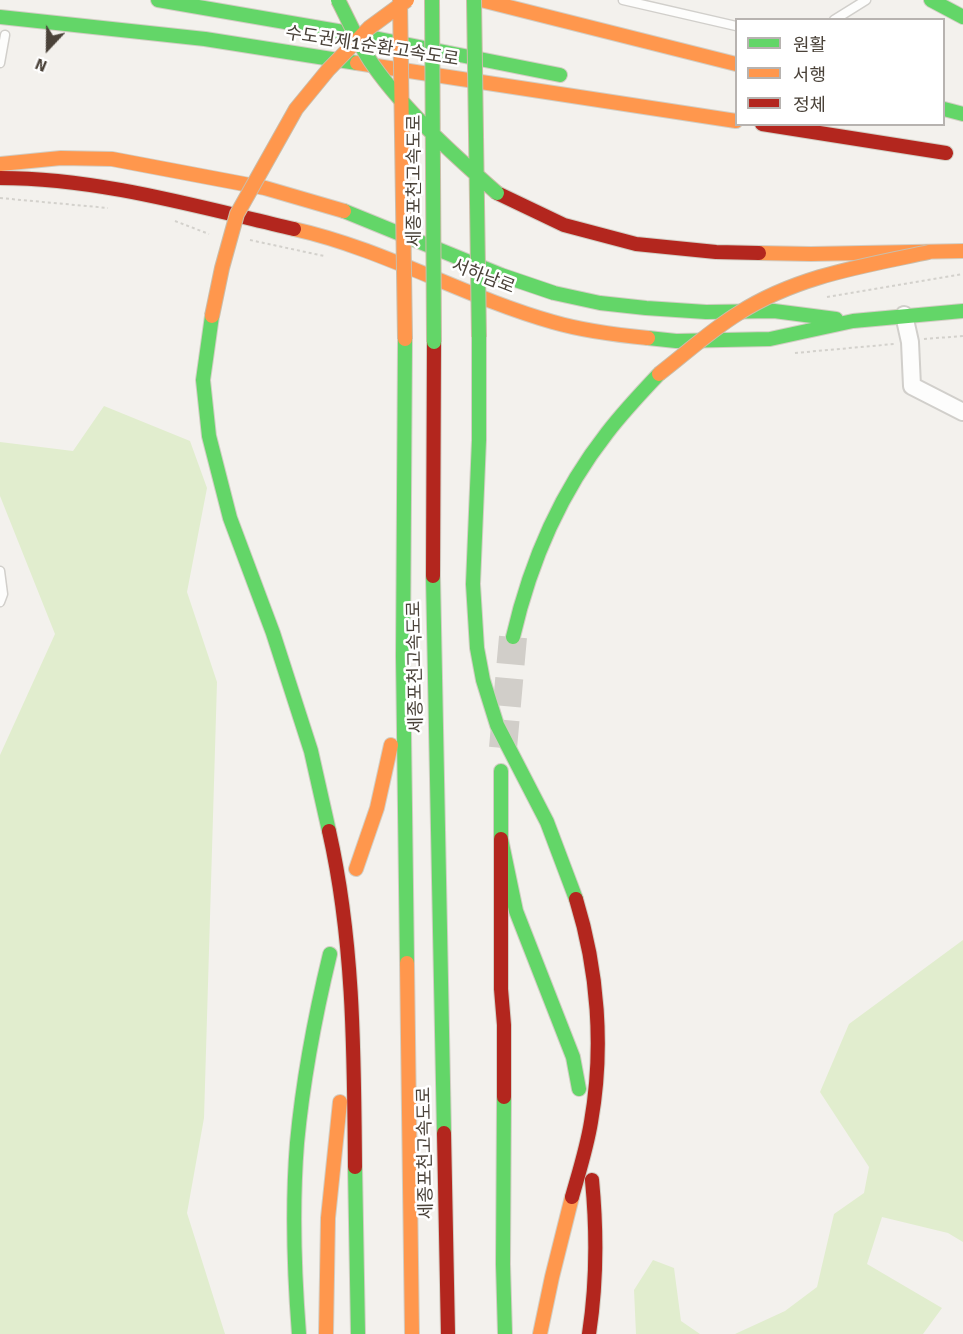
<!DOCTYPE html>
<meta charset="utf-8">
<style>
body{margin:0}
#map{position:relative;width:963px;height:1334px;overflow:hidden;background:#f3f1ed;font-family:Signika,"Noto Sans KR",sans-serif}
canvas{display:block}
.legend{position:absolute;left:735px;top:18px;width:210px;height:108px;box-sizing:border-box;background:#fff;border:2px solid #b7b3b0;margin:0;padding:8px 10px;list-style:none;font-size:18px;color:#4a4239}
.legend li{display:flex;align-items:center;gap:12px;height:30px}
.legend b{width:30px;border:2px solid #b7b3b0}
.north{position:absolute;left:18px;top:18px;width:60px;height:60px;-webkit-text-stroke:4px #fff;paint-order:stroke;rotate:202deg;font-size:16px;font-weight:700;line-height:24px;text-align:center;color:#4a4239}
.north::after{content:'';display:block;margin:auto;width:21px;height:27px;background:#4a4239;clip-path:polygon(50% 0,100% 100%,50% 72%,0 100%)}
</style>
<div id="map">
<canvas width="963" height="1334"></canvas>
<ul class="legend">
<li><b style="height:8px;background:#63d668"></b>원활</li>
<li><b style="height:8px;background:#ff974d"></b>서행</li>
<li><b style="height:8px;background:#b3261e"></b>정체</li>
</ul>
<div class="north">N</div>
</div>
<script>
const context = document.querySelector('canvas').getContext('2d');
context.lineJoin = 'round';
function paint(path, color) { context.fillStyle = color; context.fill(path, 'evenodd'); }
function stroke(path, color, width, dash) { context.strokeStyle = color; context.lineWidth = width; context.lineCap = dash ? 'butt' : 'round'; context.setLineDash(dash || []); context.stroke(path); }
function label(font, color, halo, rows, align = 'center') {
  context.font = font + ' Signika,"Noto Sans KR",sans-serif'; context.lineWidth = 5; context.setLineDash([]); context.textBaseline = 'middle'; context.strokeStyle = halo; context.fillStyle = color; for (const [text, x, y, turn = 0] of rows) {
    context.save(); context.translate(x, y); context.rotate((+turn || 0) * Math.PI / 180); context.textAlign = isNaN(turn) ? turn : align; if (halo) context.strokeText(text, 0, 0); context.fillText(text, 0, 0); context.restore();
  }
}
paint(new Path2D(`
 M104 406 190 441 207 488 187 592 217 682 204 1118 187 1213 225 1334H0V755L55 634 0 496V442L73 451Z
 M963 940V1242L948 1233 882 1217 867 1264 942 1308 923 1334H735L785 1311 817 1287 834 1214 864 1193 869 1167 820 1092 849 1024Z
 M653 1260 674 1268 681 1321 700 1334H636L634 1290Z`), '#e1edce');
stroke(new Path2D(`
 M503 748 513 637`), '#d1cec9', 28, [28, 14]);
const lane = new Path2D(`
 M623 0 736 26
 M834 20 866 0
 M0 63 5 35
 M0 571 3 594 0 602`);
const street = new Path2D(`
 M904 315 910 342 912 386 963 412`);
const fast = new Path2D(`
 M158 0 349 33 560 75
 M931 0 963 17
 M0 17 205 39 357 63
 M944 109 963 114
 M344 211 501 275 554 293 600 303 646 308 706 312 774 311 836 319
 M212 316 203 380 209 436 230 518 273 633 311 751 329 831
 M479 337V440L473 584 477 648 483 680 497 725 547 822 576 899
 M648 338 676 341 770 339 853 321 963 311
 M405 339 403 656 407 963
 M433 576 444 1133
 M513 637C530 563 560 493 607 433 623 412 641 393 659 374
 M501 771V839L516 911 573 1057 579 1089
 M504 1097 503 1264 505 1334
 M355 1167 358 1334
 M299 1334C294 1270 292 1206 297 1143 303 1079 315 1016 330 954`);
const slow = new Path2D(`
 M481 0 736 64
 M357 63 736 121
 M0 164 61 158 112 159 265 188 344 211
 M294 229C384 249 464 297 553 322 584 331 616 335 648 338
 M759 253 811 254 963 251
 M356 869 377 808 391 745
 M407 963 412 1334
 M326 1334 328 1218 340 1102
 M540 1334 552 1277 572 1197`);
const jam = new Path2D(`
 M762 124 946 153
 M0 178C99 178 198 207 294 229
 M497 193 564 225 636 244 716 252 759 253
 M433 576 434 342
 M329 831C354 941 354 1054 355 1167
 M501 839V989L504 1025V1097
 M444 1133 448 1334
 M572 1197C579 1172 587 1147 591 1122 604 1048 598 970 576 899
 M589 1334C597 1282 597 1232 592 1180`);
stroke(lane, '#d1cfcb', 11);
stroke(street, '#d1cfcb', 20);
stroke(fast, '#d2cec4', 16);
stroke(slow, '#d2cec4', 16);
stroke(jam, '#d2cec4', 16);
stroke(new Path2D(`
 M0 198 108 208
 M175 221 209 234
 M250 240 324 256
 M827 297 963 274
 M924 339 963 336
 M795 353 894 344`), '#d3d1cc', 2, [3, 3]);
stroke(lane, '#fdfdfc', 8);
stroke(street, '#fdfdfc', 16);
stroke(fast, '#63d668', 14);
stroke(slow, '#ff974d', 14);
stroke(jam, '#b3261e', 14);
const fastBridge = new Path2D(`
 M338 0C349 21 359 45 373 65 406 112 454 155 497 193
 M432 0 434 342
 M474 0 479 337`);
const slowBridge = new Path2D(`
 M400 0 405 339
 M212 316 222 268 237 214 296 109 328 70 369 28 407 0
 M659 374C685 354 711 330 739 313 797 276 863 266 929 252`);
stroke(fastBridge, '#cbbda9', 16, []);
stroke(slowBridge, '#cbbda9', 16, []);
stroke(fastBridge, '#63d668', 14);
stroke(slowBridge, '#ff974d', 14);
label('18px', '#4a4239', '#fff', [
 ["수도권제1순환고속도로",372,47,9],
 ["세종포천고속도로",415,181,-90],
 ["서하남로",483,277,21],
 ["세종포천고속도로",416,667,-91],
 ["세종포천고속도로",426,1153,-91]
]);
</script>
